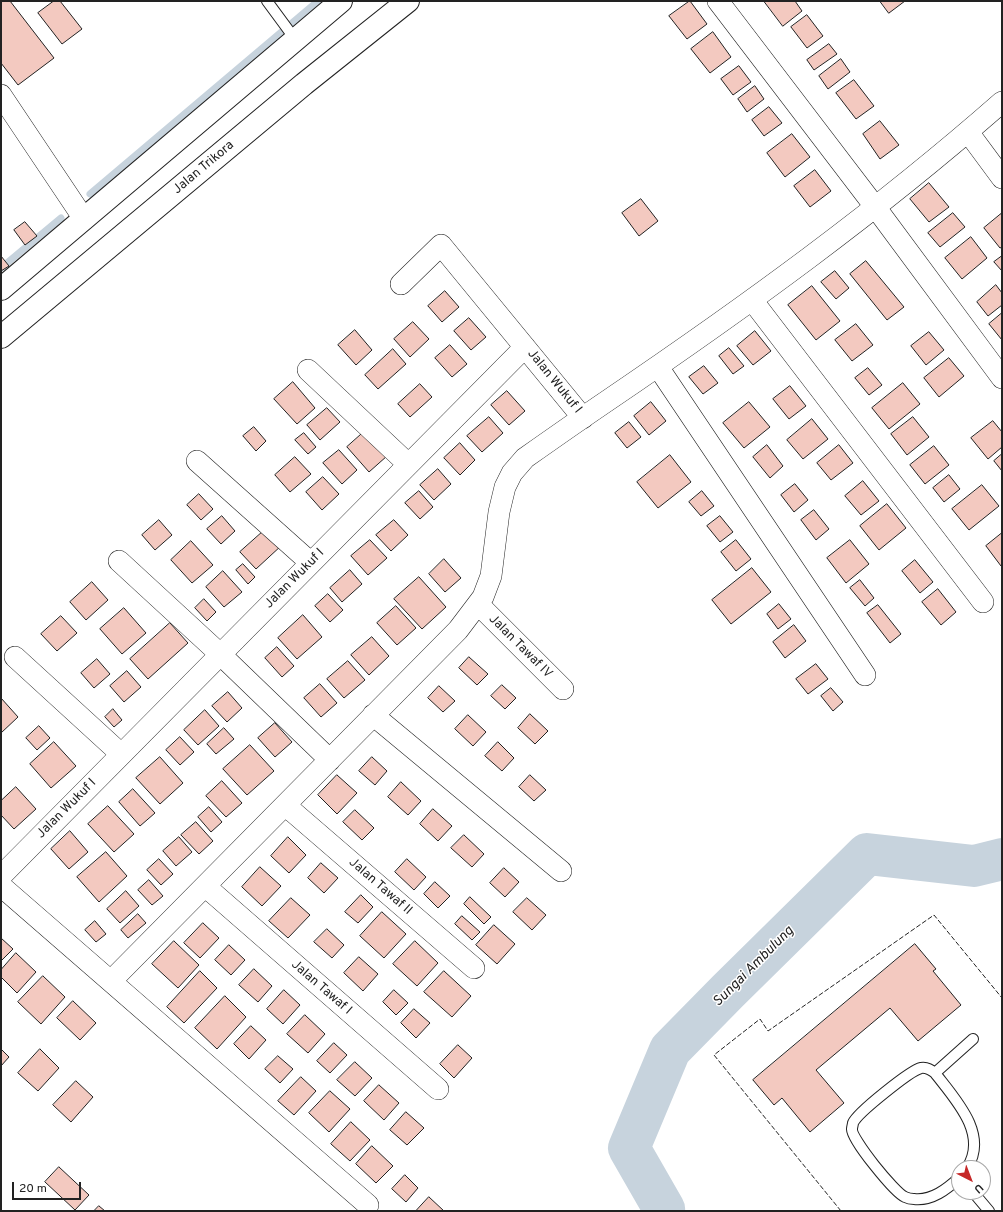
<!DOCTYPE html>
<style>
body{margin:0}
#map{position:relative;width:1003px;height:1212px;overflow:hidden;background:#fff;font-family:Overpass,sans-serif}
canvas{display:block}
.frame{position:absolute;inset:0;border:2px solid #222;pointer-events:none}
.north{position:absolute;left:951px;top:1160px;width:40px;height:40px;box-sizing:border-box;background:#fff;border:1px solid #a7a7a7;border-radius:50%;rotate:138deg;font-size:11px;font-weight:700;line-height:16px;text-align:center;color:#222}
.north::after{content:'';display:block;margin:auto;width:14px;height:18px;background:#c62828;clip-path:polygon(50% 0,100% 100%,50% 72%,0 100%)}
.scale{position:absolute;left:12px;top:1182px;width:69px;height:18px;box-sizing:border-box;border:2px solid #222;border-top:0;padding-left:5px;font-size:12px;line-height:14px;white-space:nowrap;color:#222;-webkit-text-stroke:3px #fff;paint-order:stroke}
</style>
<div id="map">
<canvas width="1003" height="1212"></canvas>
<div class="frame"></div>
<div class="north">U</div>
<div class="scale">20 m</div>
</div>
<script>
const context = document.querySelector('canvas').getContext('2d');
context.lineJoin = 'round';
function stroke(path, color, width, dash) { context.strokeStyle = color; context.lineWidth = width; context.lineCap = dash ? 'butt' : 'round'; context.setLineDash(dash || []); context.stroke(path); }
function paint(path, color) { context.fillStyle = color; context.fill(path, 'evenodd'); }
function label(font, color, halo, rows, align = 'center') {
  context.font = font + ' Overpass,sans-serif'; context.lineWidth = 3; context.setLineDash([]); context.textBaseline = 'middle'; context.strokeStyle = halo; context.fillStyle = color; for (const [text, x, y, turn = 0] of rows) {
    context.save(); context.translate(x, y); context.rotate((+turn || 0) * Math.PI / 180); context.textAlign = isNaN(turn) ? turn : align; if (halo) context.strokeText(text, 0, 0); context.fillText(text, 0, 0); context.restore();
  }
}
stroke(new Path2D(`
 M90 194 318 1
 M1 268 61 218`), '#c7d3dd', 7);
stroke(new Path2D(`
 M663 1211 664 1209 629 1148 670 1050 728 991 867 854 974 866 1002 859`), '#c7d3dd', 42);
const building = new Path2D(`
 M1 1H10L54 58 18 85 1 63Z
 M54 1H60L82 29 62 44 38 13Z
 M690 1 707 24 687 39 669 16Z
 M764 1H795L802 11 783 26Z
 M880 1H905L889 13Z
 M807 15 823 36 807 48 791 27Z
 M713 32 731 57 710 73 691 49Z
 M829 44 837 54 814 70 807 60Z
 M841 59 850 72 828 89 819 76Z
 M739 66 751 82 733 95 721 79Z
 M854 80 874 106 856 119 836 93Z
 M755 86 764 99 747 112 738 99Z
 M769 107 782 123 764 136 752 120Z
 M880 121 899 145 880 159 863 134Z
 M792 134 810 157 785 177 767 153Z
 M815 170 831 191 810 207 794 186Z
 M929 183 949 207 929 222 910 199Z
 M641 199 658 221 639 236 622 213Z
 M953 213 965 227 940 247 928 233Z
 M1001 214 1002 216V247L1000 248 984 228Z
 M25 222 37 236 25 245 14 230Z
 M971 237 987 258 962 279 945 258Z
 M1 256 9 266 1 271Z
 M1002 256V271L994 262Z
 M866 261 904 307 887 320 850 274Z
 M835 271 849 288 836 299 821 282Z
 M996 285 1002 293V305L988 316 977 302Z
 M812 286 840 321 816 340 788 305Z
 M445 291 459 307 442 322 428 306Z
 M1002 313V340L989 324Z
 M469 318 486 337 471 350 454 331Z
 M413 322 429 339 410 357 394 339Z
 M856 324 873 345 852 361 835 340Z
 M355 330 372 350 356 365 338 345Z
 M755 331 771 351 753 365 737 346Z
 M929 332 944 350 926 365 911 346Z
 M450 345 467 364 452 377 435 358Z
 M729 348 744 366 733 374 719 356Z
 M393 349 406 364 378 389 365 375Z
 M949 358 964 376 939 397 924 378Z
 M704 366 718 383 703 394 689 377Z
 M868 368 882 385 869 395 855 378Z
 M293 382 315 408 297 424 274 399Z
 M903 383 920 404 889 429 872 408Z
 M420 384 432 397 410 417 398 404Z
 M790 386 806 406 789 419 773 399Z
 M507 391 525 411 509 425 491 405Z
 M651 402 666 421 649 435 634 416Z
 M749 402 770 427 744 448 723 423Z
 M327 408 340 422 320 440 307 425Z
 M489 417 503 433 482 452 467 436Z
 M913 417 929 437 907 455 891 434Z
 M812 419 828 439 803 459 787 440Z
 M993 421 1002 432V447L988 459 971 438Z
 M629 422 641 437 627 448 615 433Z
 M254 427 266 441 256 451 243 436Z
 M365 431 387 456 369 472 347 447Z
 M304 433 316 447 308 454 295 440Z
 M460 443 475 460 460 475 444 458Z
 M767 445 783 466 770 478 753 457Z
 M839 445 853 463 831 480 817 463Z
 M934 446 949 465 925 484 910 465Z
 M339 450 357 470 342 484 323 463Z
 M1002 454V471L994 461Z
 M670 455 691 482 658 508 637 482Z
 M295 457 311 474 290 492 275 475Z
 M438 469 451 484 434 500 420 485Z
 M949 475 960 489 944 502 933 488Z
 M323 477 339 494 322 510 306 492Z
 M863 481 879 501 861 515 845 496Z
 M795 484 808 500 794 512 781 495Z
 M982 485 999 506 969 530 952 509Z
 M419 491 433 507 420 519 405 503Z
 M702 491 714 506 701 516 689 502Z
 M199 494 213 509 201 520 187 505Z
 M887 504 906 528 879 550 860 526Z
 M814 510 829 529 816 540 801 520Z
 M222 516 235 531 221 544 207 529Z
 M720 516 733 532 720 542 707 526Z
 M159 520 172 535 155 550 142 535Z
 M394 520 408 535 391 551 376 535Z
 M267 528 282 545 256 569 240 552Z
 M1002 533V565L1001 566 986 546Z
 M370 540 387 558 368 575 351 556Z
 M736 540 751 559 736 571 721 552Z
 M850 540 869 564 846 583 827 558Z
 M191 541 213 565 192 583 171 560Z
 M444 559 461 578 445 592 429 574Z
 M915 560 933 582 920 593 902 571Z
 M243 564 255 577 248 584 236 570Z
 M752 568 771 592 731 624 712 600Z
 M350 570 362 584 342 602 330 588Z
 M223 571 242 592 224 607 206 587Z
 M419 577 446 607 422 629 394 599Z
 M860 580 874 598 865 606 850 588Z
 M92 582 108 600 86 620 70 602Z
 M938 589 956 612 941 625 922 602Z
 M328 594 343 610 330 622 315 606Z
 M204 599 216 612 207 621 195 608Z
 M779 604 791 619 778 629 767 614Z
 M878 605 901 634 890 643 867 613Z
 M396 606 416 628 397 645 377 623Z
 M124 608 146 633 122 654 100 629Z
 M303 615 322 637 297 659 278 638Z
 M61 616 77 633 57 651 41 634Z
 M170 623 188 643 148 679 130 659Z
 M794 625 806 641 785 658 773 642Z
 M372 637 389 656 369 675 351 655Z
 M277 647 294 666 282 677 265 658Z
 M469 657 488 674 477 685 459 668Z
 M97 659 110 674 94 688 81 673Z
 M348 661 365 680 344 698 327 679Z
 M816 664 828 679 808 694 796 679Z
 M127 671 141 687 124 702 110 686Z
 M320 684 337 703 321 717 304 698Z
 M502 685 516 698 505 709 491 696Z
 M439 686 455 701 443 712 428 698Z
 M831 688 843 702 833 711 821 696Z
 M228 692 242 708 227 722 212 706Z
 M1 698 18 717 1 733Z
 M113 709 122 720 114 727 105 717Z
 M205 710 219 726 198 745 184 730Z
 M530 714 548 731 535 744 518 728Z
 M468 715 486 732 473 746 455 729Z
 M275 723 292 742 275 757 258 738Z
 M39 726 50 738 37 750 26 738Z
 M224 728 234 739 216 754 207 744Z
 M180 737 194 752 180 765 166 750Z
 M54 742 76 766 51 788 30 764Z
 M498 742 514 758 502 771 485 756Z
 M250 745 274 771 247 795 223 769Z
 M160 757 183 783 160 804 136 778Z
 M372 757 387 771 375 785 359 771Z
 M337 775 357 793 337 814 318 795Z
 M530 775 546 790 534 801 519 787Z
 M222 781 242 803 226 817 206 796Z
 M401 782 421 801 408 815 388 797Z
 M16 787 36 809 14 829 1 815V801Z
 M133 789 155 813 140 826 119 802Z
 M108 806 134 834 114 852 88 824Z
 M209 807 222 822 211 832 198 817Z
 M433 809 452 826 438 841 420 824Z
 M355 810 374 828 362 840 343 822Z
 M196 822 213 841 199 854 181 835Z
 M70 831 88 852 69 869 51 849Z
 M464 835 484 854 472 867 451 848Z
 M179 837 192 852 176 866 163 851Z
 M288 837 306 855 289 873 271 856Z
 M106 852 127 876 99 902 77 877Z
 M159 859 173 874 161 885 147 870Z
 M407 859 426 877 414 890 395 872Z
 M321 863 338 878 324 893 308 878Z
 M260 867 281 886 262 906 242 887Z
 M504 868 519 882 505 897 490 883Z
 M149 880 163 896 152 905 138 890Z
 M435 882 450 896 438 908 424 894Z
 M126 891 139 906 120 923 107 909Z
 M361 895 373 907 358 923 345 912Z
 M470 897 491 917 484 924 464 904Z
 M291 898 310 915 288 938 269 921Z
 M527 898 546 915 532 930 513 912Z
 M382 912 406 934 384 958 360 936Z
 M138 914 146 923 128 938 121 930Z
 M462 916 480 932 472 940 455 924Z
 M95 921 106 934 96 942 85 930Z
 M203 923 219 938 200 958 184 943Z
 M494 925 515 944 497 964 476 945Z
 M327 929 344 945 332 958 314 942Z
 M1 938 13 949 1 961Z
 M174 941 199 965 178 988 152 964Z
 M415 941 438 963 417 986 393 964Z
 M915 944 936 969 933 971 961 1005 918 1041 890 1008 816 1070 844 1103 810 1132 782 1098 774 1105 753 1080Z
 M229 945 245 960 231 975 215 960Z
 M16 953 36 972 17 993 1 977V970Z
 M359 957 378 974 363 991 344 973Z
 M254 969 272 986 258 1002 239 985Z
 M200 971 217 988 184 1023 167 1007Z
 M444 971 471 996 452 1017 424 992Z
 M43 976 65 997 41 1024 18 1002Z
 M284 990 300 1005 283 1024 267 1009Z
 M394 990 408 1003 396 1015 383 1002Z
 M225 996 246 1017 217 1049 195 1028Z
 M73 1001 96 1023 80 1040 57 1018Z
 M414 1009 430 1023 416 1038 401 1023Z
 M305 1015 325 1034 308 1053 287 1034Z
 M251 1026 266 1040 249 1059 234 1044Z
 M334 1043 347 1055 330 1073 317 1061Z
 M458 1045 472 1058 454 1078 440 1064Z
 M1 1049 9 1057 1 1066Z
 M40 1049 59 1068 38 1091 18 1073Z
 M278 1056 293 1069 280 1083 265 1069Z
 M355 1062 372 1078 355 1096 337 1080Z
 M301 1077 316 1091 294 1115 278 1101Z
 M76 1081 93 1097 71 1122 53 1105Z
 M379 1085 399 1103 384 1120 364 1101Z
 M330 1091 350 1109 329 1132 309 1113Z
 M406 1112 424 1128 407 1145 390 1130Z
 M351 1122 370 1140 350 1161 331 1144Z
 M372 1146 393 1166 376 1183 356 1164Z
 M59 1167 89 1195 75 1210 45 1182Z
 M405 1175 418 1188 406 1202 392 1189Z
 M429 1197 444 1211H416Z
 M99 1206 105 1211H94Z`);
paint(building, '#f3c9c0');
stroke(building, '#222', 1);
const service = new Path2D(`
 M267 1 295 39
 M935 1073 973 1039
 M959 1178C947 1189 932 1201 914 1199 912 1199 907 1198 905 1197 895 1193 851 1139 852 1129 852 1127 853 1124 853 1123 857 1113 911 1070 921 1068 927 1067 931 1070 935 1073 955 1099 989 1134 967 1168
 M973 1192 989 1211`);
const minor = new Path2D(`
 M718 1 876 208 1002 378
 M1 95 84 219
 M968 132 1002 178
 M401 284 441 245 583 418
 M752 300 983 602
 M658 367 865 675
 M308 370 408 464
 M197 461 311 563
 M119 561 220 654 330 760
 M478 604 563 689
 M15 657 121 754
 M373 715 561 871
 M285 805 474 968
 M1 876 525 347
 M1 886 368 1205
 M205 886 438 1089
 M111 981 458 630 483 597 491 576 499 512 505 487 512 473 525 458C552 439 579 420 607 401 744 308 878 211 1002 102`);
const primary = new Path2D(`
 M1 289 341 1
 M1 337 304 84 408 1`);
stroke(service, '#222', 12);
stroke(minor, '#222', 22);
stroke(primary, '#222', 24);
stroke(service, '#fff', 10);
stroke(minor, '#fff', 21);
stroke(primary, '#fff', 22);
stroke(new Path2D(`
 M841 1211 714 1055 760 1019 768 1031 934 915 1002 998`), '#222', 1, [5, 2]);
label('13px', '#222', '#fff', [
 ["Jalan Trikora",204,168,-40],
 ["Jalan Wukuf I",554,382,51],
 ["Jalan Wukuf I",295,579,-45],
 ["Jalan Tawaf IV",520,647,45],
 ["Jalan Wukuf I",67,809,-45],
 ["Jalan Tawaf II",380,887,41],
 ["Jalan Tawaf I",321,988,41]
]);
label('italic 14px', '#222', '#fff', [
 ["Sungai Ambulung",754,967,-45]
]);
</script>
